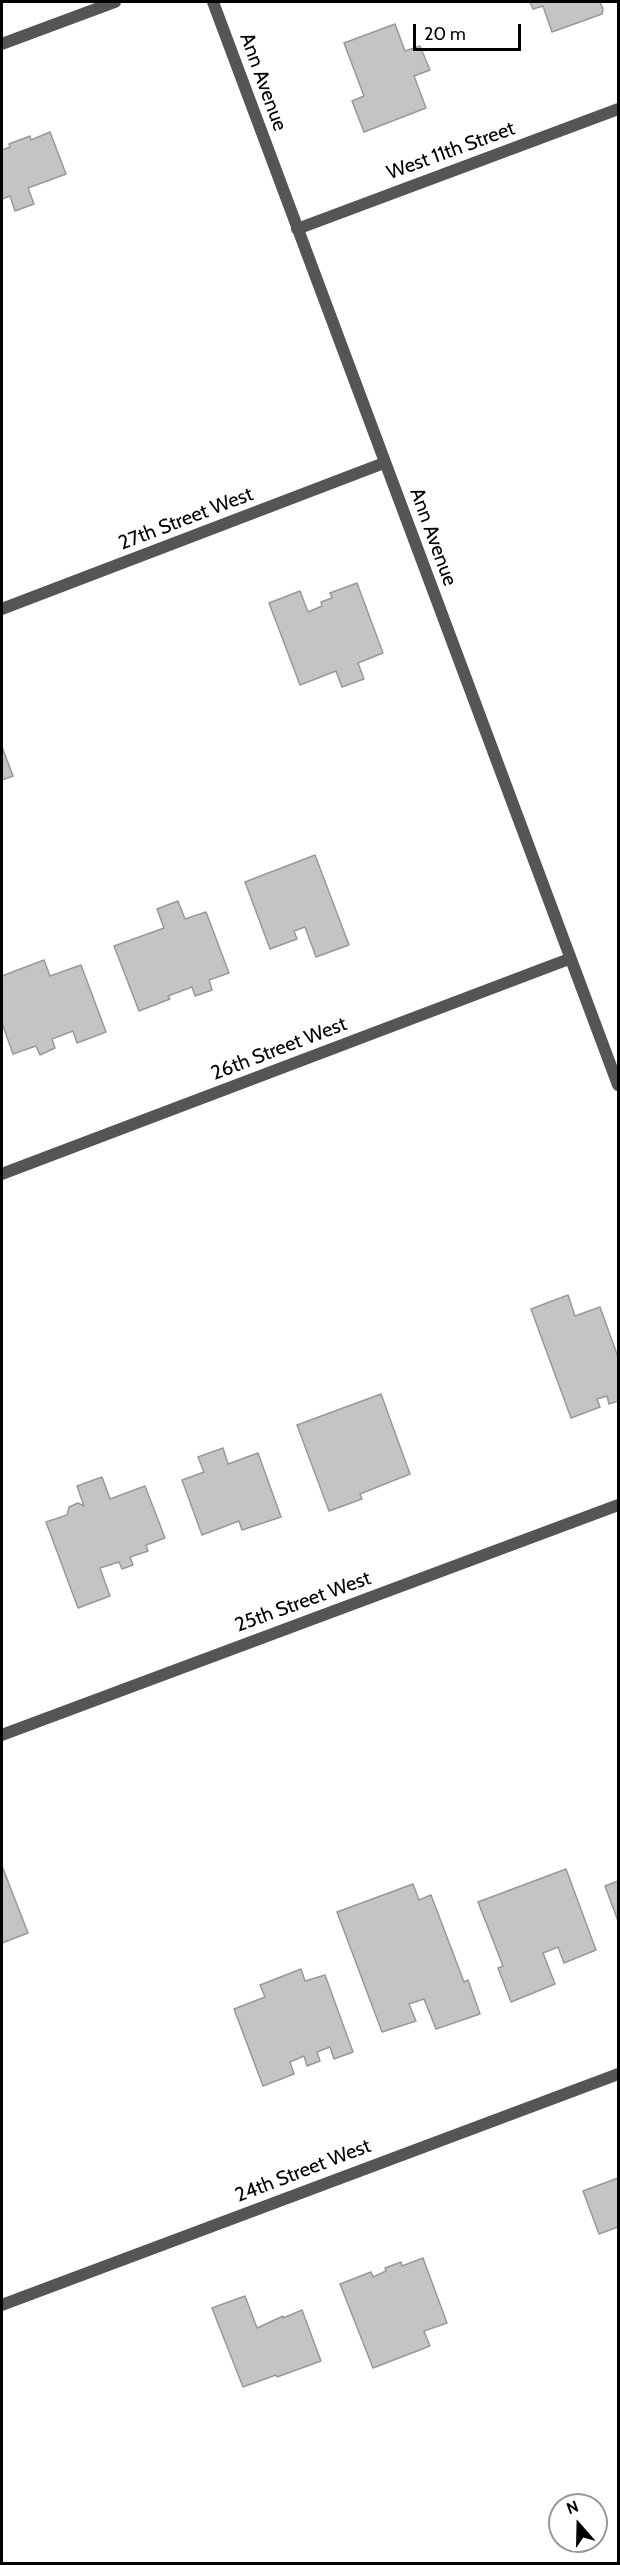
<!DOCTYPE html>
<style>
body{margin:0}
#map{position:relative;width:620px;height:2565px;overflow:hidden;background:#fff;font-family:Cabin,sans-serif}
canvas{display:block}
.frame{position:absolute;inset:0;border:3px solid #000;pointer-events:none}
.north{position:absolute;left:548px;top:2493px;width:60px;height:60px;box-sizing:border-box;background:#fff;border:2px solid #999;border-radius:50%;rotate:340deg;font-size:16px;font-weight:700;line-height:24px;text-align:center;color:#000}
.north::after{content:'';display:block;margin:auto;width:21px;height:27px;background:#000;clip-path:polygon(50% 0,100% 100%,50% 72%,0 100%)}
.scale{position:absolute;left:413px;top:24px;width:108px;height:27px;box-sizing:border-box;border:3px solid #000;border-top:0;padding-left:8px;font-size:18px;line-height:21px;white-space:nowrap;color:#000;-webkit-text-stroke:4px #fff;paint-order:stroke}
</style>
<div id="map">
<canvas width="620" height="2565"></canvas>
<div class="frame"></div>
<div class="north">N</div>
<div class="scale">20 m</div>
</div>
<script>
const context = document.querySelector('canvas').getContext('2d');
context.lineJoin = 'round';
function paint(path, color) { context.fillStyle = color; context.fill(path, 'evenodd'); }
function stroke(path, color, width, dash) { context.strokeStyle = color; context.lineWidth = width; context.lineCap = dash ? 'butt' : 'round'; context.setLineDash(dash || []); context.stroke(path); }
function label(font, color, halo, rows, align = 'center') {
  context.font = font + ' Cabin,sans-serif'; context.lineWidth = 6; context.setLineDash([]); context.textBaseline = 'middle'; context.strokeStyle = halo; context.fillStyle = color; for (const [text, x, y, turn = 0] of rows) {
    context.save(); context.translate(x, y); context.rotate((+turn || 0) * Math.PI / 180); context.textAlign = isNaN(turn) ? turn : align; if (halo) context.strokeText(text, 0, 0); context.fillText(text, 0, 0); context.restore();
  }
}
const building = new Path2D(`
 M530 2H600L603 9 602 14 552 32 543 6 533 9Z
 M395 24 405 51 420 46 430 70 414 76 426 108 364 132 352 101 364 96 344 43Z
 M50 132 66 174 28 188 34 204 15 211 10 196 2 199V150L10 147 9 144 30 136 31 140Z
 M357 583 383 653 358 663 364 679 342 687 336 671 300 685 269 603 300 591 308 612 322 606 321 602 332 598 330 593Z
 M2 747 13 776 2 780Z
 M315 855 349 945 316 957 305 927 294 931 297 939 270 949 245 882Z
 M178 901 185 919 206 912 229 973 209 980 212 990 195 996 192 987 168 996 170 999 139 1011 114 946 164 928 157 909Z
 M44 960 50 976 81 965 106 1032 77 1043 73 1031 52 1039 55 1048 40 1055 36 1046 13 1054 2 1023V976Z
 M568 1295 575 1316 600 1307 618 1357V1401L609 1404 607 1396 597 1399 600 1407 571 1418 531 1309Z
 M381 1394 410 1474 360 1494 362 1499 329 1511 297 1425Z
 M223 1448 228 1464 258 1453 281 1517 242 1530 239 1521 202 1535 182 1480 204 1472 198 1457Z
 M102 1477 110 1499 145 1486 165 1538 146 1545 148 1551 130 1557 133 1565 122 1569 119 1562 100 1568 110 1596 78 1608 46 1522 67 1515 69 1507 78 1503 84 1506 77 1486Z
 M2 1866 28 1933 2 1943Z
 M566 1869 596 1950 564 1963 558 1947 543 1953 555 1984 511 2002 498 1968 503 1966 478 1902Z
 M618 1881V1921L605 1886Z
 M413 1884 419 1900 431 1895 464 1982 468 1980 480 2014 436 2029 424 1999 409 2004 416 2021 382 2032 337 1912Z
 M301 1969 305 1981 325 1975 353 2052 334 2059 330 2047 317 2052 320 2061 307 2066 304 2056 290 2062 294 2074 263 2086 234 2009 265 1997 260 1985Z
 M618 2178V2227L599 2234 583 2191Z
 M423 2258 447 2323 424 2331 430 2346 373 2368 340 2284 371 2272 373 2277 386 2271 385 2268 401 2262 402 2266Z
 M245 2296 257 2328 283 2316V2318L302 2310 321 2361 277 2377 276 2375 243 2387 212 2308Z`);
paint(building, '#c4c4c4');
stroke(building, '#999', 1.5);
stroke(new Path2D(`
 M213 2 618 1085
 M2 44 115 2
 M297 229 618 109
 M2 609 384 463
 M2 1174 569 959
 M2 1735 618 1505
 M2 2305 618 2074`), '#555', 12);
label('20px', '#000', '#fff', [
 ["Ann Avenue",263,82,70],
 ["West 11th Street",451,151,-20],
 ["27th Street West",186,519,-21],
 ["Ann Avenue",433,537,70],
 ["26th Street West",279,1049,-21],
 ["25th Street West",303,1602,-20],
 ["24th Street West",303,2171,-21]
]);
</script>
